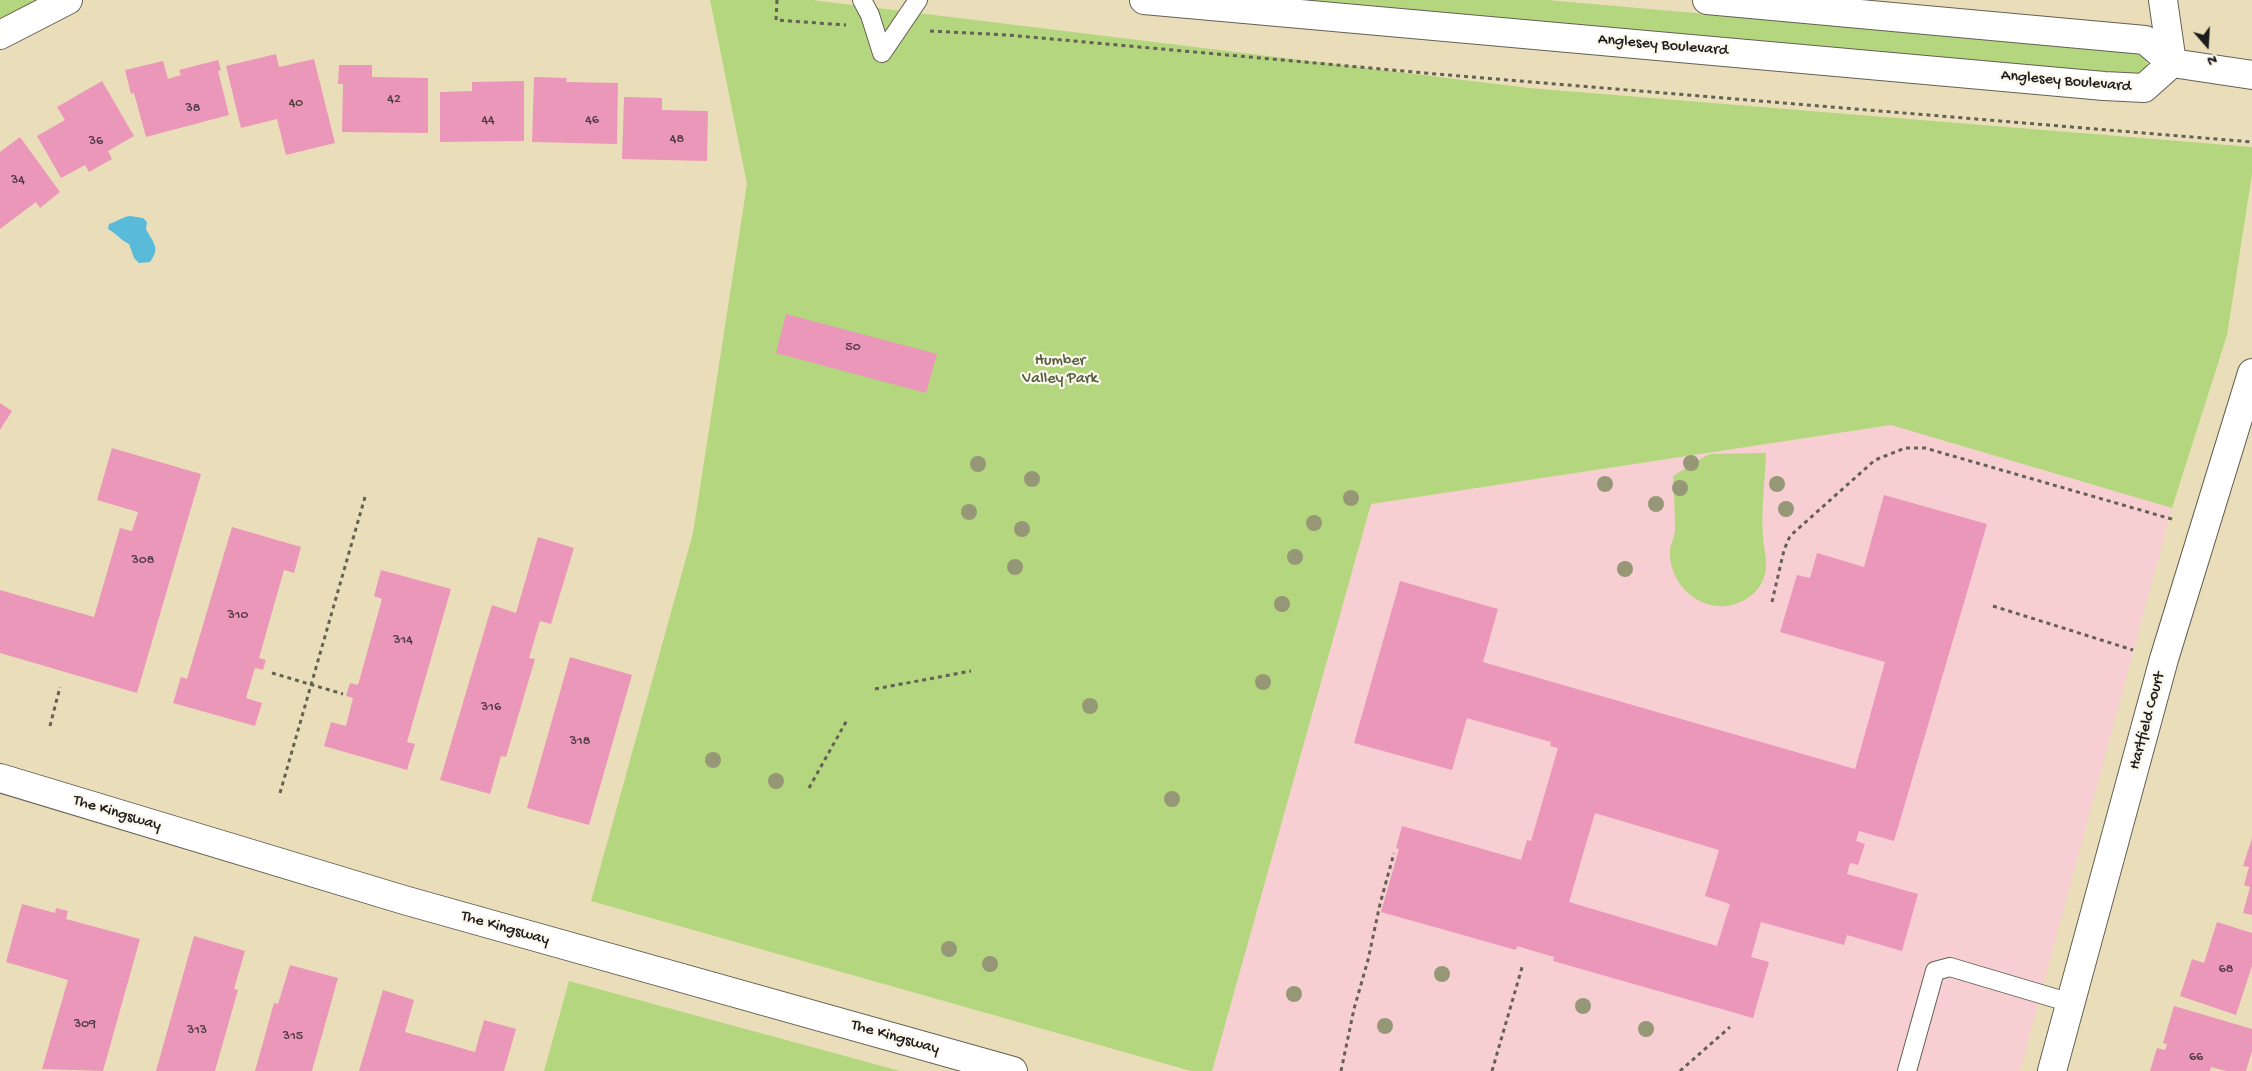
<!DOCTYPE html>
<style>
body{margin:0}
#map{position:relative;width:2252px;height:1071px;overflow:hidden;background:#eadeba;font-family:"Gochi Hand",sans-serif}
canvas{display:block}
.north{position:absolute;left:2182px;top:20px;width:50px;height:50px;-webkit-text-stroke:4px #fbf7ec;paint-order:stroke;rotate:161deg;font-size:14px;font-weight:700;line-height:20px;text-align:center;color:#1c1c1c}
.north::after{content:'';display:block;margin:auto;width:18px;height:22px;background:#1c1c1c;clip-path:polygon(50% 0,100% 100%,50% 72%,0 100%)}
</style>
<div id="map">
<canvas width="2252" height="1071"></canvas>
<div class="north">N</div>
</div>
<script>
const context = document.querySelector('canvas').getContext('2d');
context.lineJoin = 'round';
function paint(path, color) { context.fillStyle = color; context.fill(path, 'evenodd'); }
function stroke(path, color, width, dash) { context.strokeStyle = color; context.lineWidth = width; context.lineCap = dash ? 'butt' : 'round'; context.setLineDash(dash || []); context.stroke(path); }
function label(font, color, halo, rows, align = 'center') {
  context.font = font + ' "Gochi Hand",sans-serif'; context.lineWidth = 4.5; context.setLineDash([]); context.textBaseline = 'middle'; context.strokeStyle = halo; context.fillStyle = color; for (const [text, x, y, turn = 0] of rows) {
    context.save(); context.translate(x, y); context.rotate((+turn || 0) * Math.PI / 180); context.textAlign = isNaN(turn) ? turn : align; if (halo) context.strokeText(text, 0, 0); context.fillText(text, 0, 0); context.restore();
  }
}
paint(new Path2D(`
 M1892 425 2172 508 2020 1071H1212L1371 504Z`), '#f7cfd3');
paint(new Path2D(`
 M0 0H57L0 30Z
 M710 0H812L1529 88 2252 147V174L2227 335 2172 508 1891 425 1371 504 1212 1071H1191L591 901 693 533 747 184Z
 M1206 0H1547L2126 51C2139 53 2148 55 2148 70L2141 78Z
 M1766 453C1765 481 1761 510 1763 537 1764 552 1770 567 1762 582 1756 595 1740 605 1726 606 1695 609 1669 581 1670 552 1670 544 1675 537 1675 529 1675 512 1674 494 1673 476L1709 454Z
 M569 981 900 1071H544Z`), '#b4d67e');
paint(new Path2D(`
 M130 216 143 218 147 222 146 229C153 243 161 247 150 262L139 263 134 258 129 244C120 240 116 233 108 229L109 224C117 222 121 217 130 216Z`), '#5abad9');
paint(new Path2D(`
 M276 54 279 67 314 59 335 143 286 155 277 119 241 128 226 66Z
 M218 60 221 70 218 71 229 115 146 137 134 93 131 94 125 70 163 61 168 79 181 75 179 70Z
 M339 65H372V77L428 78V133L342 132 343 84H338Z
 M534 77 567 78 566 82 618 83 617 144 532 142Z
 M102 81 134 136 108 151 112 159 89 172 85 165 61 178 37 136 65 120 57 107Z
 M524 81V141L440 142V92L472 91V82Z
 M624 97 662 98V110L708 111 707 161 622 159Z
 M20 137 60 192 40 208 36 202 0 229V152Z
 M786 314 937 354 926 393 776 353Z
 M0 403 12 411 0 430Z
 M112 448 201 474 137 693 0 653V590L94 617 120 528 132 531 138 512 97 500Z
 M1884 495 1987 524 1894 841 1859 831 1856 841 1865 844 1858 865 1850 863 1847 874 1918 894 1902 951 1847 935 1844 945 1761 922 1751 957 1769 962 1753 1018 1553 961 1554 957 1517 946 1516 950 1381 912 1399 849 1396 848 1402 826 1521 860 1527 840 1531 841 1558 748 1550 746 1551 742 1467 718 1452 770 1354 743 1400 581 1498 609 1483 662 1855 769 1885 662 1780 632 1797 575 1810 578 1817 553 1864 567ZM1595 813 1719 850 1705 896 1730 904 1717 946 1569 902Z
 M232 527 301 547 294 573 284 570 259 658 266 660 263 670 255 668 246 698 262 703 255 726 173 703 181 677 187 679Z
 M538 537 574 548 551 624 540 621 529 658 535 659 506 757 501 756 490 794 440 780 492 605 516 613Z
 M381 570 451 589 407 742 415 744 407 770 324 746 331 722 346 726 353 698 346 696 350 683 358 685 382 599 374 596Z
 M570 657 632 675 589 825 527 808Z
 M2252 838V915L2243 913 2250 887 2244 885 2249 867 2243 866Z
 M22 904 55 913 56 908 68 911 66 919 140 939 103 1071 42 1069 68 980 6 962Z
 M2217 922 2252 933V966L2236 1015 2180 996 2192 959 2204 963Z
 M194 936 245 951 234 989 238 990 215 1071H156Z
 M290 965 338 978 312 1071H255L274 1003 278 1004Z
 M383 990 414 1000 405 1032 475 1052 484 1020 516 1029 504 1071H359Z
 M2174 1006 2252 1029V1051L2246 1071H2226L2211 1067 2210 1071H2150L2157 1048 2165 1050 2167 1044 2163 1043Z`), '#eb97b9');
const lane = new Path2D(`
 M862 0 870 15 882 53
 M882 53 918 0
 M1907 1071 1935 971 1950 967 2071 1003`);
const street = new Path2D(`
 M2163 0 2172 63
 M2052 1071 2164 659 2252 373`);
const secondary = new Path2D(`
 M1144 0 2104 86 2144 88 2172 63
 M1707 0 2145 40 2172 63 2252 75
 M0 35 68 0
 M0 778 404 900 1013 1071`);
stroke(lane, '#646053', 20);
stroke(street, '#646053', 30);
stroke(secondary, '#646053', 30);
stroke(new Path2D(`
 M777 0 776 20 846 25
 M930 31 1008 35 1436 74 2252 142
 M1772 602 1784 550 1790 536 1875 460 1905 448H1925L2175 520
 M1993 606 2133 650
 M272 673 343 694
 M875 689 971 671
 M50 726 60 687
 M809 788 847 720
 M280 793 365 497
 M1341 1071 1354 1009 1368 960 1380 904 1394 853
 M1492 1071 1523 964
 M1680 1071 1730 1027`), '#646053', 3, [4, 4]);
stroke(lane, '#fff', 18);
stroke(street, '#fff', 28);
stroke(secondary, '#fff', 28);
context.fillStyle = '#969776';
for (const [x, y] of [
 [1691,463],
 [978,464],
 [1032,479],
 [1605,484],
 [1777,484],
 [1680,488],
 [1351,498],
 [1656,504],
 [1786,509],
 [969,512],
 [1314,523],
 [1022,529],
 [1295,557],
 [1015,567],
 [1625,569],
 [1282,604],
 [1263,682],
 [1090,706],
 [713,760],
 [776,781],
 [1172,799],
 [949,949],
 [990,964],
 [1442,974],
 [1294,994],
 [1583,1006],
 [1385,1026],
 [1646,1029]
]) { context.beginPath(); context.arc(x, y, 8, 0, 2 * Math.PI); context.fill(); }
label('14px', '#503b43', null, [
 ["42",394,100],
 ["40",296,104],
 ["38",193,109],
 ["44",488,121],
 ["46",592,121],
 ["48",677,140],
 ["36",96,142],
 ["34",18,181],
 ["50",853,348],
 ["308",143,561],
 ["310",238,616],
 ["314",403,641],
 ["316",491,708],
 ["318",580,742],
 ["68",2226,970],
 ["309",85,1025],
 ["313",197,1031],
 ["315",293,1037],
 ["66",2196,1058]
]);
label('16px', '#1c1c1c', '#fbf7ec', [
 ["Anglesey Boulevard",1663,46,5],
 ["Anglesey Boulevard",2066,82,5],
 ["Hartfield Court",2148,721,-75],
 ["The Kingsway",117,814,17],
 ["The Kingsway",505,929,16],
 ["The Kingsway",895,1038,16]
]);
label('16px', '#515d3e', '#fbf7ec', [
 ["Humber",1060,362],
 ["Valley Park",1060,380]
]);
</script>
